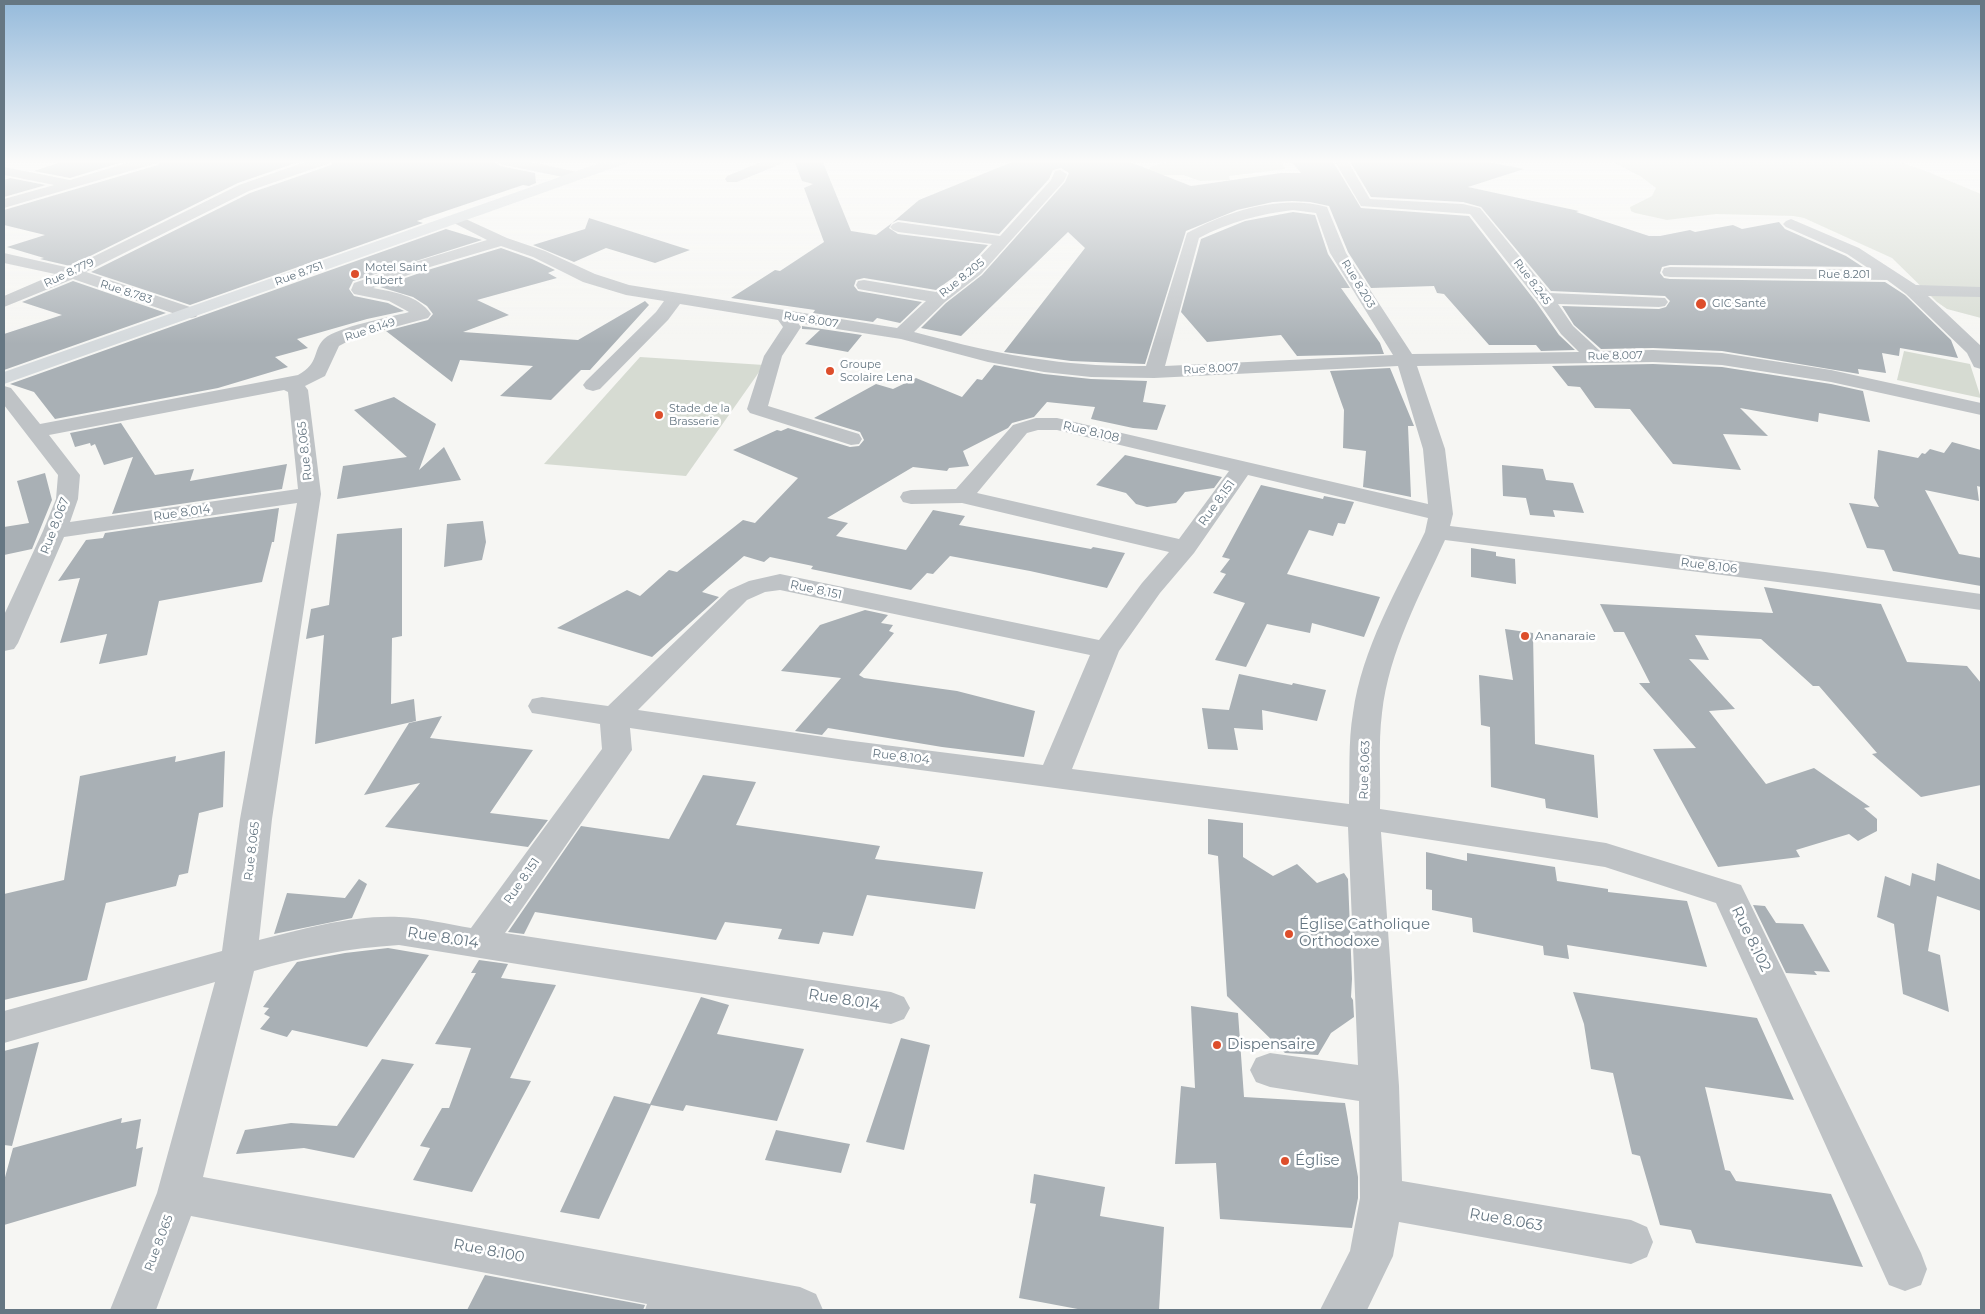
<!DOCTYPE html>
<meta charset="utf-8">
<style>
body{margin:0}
#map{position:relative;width:1985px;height:1314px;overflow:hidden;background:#f6f6f3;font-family:Montserrat,sans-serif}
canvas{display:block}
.frame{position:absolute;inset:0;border:5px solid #667783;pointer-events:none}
</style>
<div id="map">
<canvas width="1985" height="1314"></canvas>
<div class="frame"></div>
</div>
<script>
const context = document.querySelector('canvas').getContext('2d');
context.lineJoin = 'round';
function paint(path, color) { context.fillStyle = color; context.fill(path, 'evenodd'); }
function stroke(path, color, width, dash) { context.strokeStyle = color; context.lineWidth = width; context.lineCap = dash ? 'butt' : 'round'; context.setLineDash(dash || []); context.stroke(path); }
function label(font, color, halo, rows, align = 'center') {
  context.font = font + ' Montserrat,sans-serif'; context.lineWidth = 5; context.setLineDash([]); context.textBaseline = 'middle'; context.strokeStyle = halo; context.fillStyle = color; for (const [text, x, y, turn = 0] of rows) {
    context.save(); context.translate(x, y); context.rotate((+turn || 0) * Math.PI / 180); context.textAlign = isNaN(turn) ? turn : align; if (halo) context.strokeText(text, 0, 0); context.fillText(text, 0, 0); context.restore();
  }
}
paint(new Path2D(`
 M1174 160H1281L1285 169 1229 176 1230 180 1200 181 1183 175H1156L1148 172 1150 167Z
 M1609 160H1893L1926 171 1981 194V318L1947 309 1937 302 1892 258 1804 218 1793 216 1716 214 1667 220 1635 213 1631 211 1630 207 1652 196 1656 188 1640 176Z
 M1904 351 1970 364 1981 398 1897 380Z
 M640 357 764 365 686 476 544 464Z`), '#d6dbd2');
paint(new Path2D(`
 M68 160H129L70 178 34 171Z
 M160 160H304L238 183 70 266 40 259 44 258 7 247 45 235 4 225V210L158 165Z
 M333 160H492L500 166 535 173 536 183 529 186 523 185 422 219H423L417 221 423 223 190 305 91 272 250 193 331 165Z
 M794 160H822L851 231 876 235 892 223 889 228 898 234 988 245 968 267 936 290 864 278 856 280 854 286 858 291 922 302 900 323 877 318 873 322 813 313 815 310 731 298 775 270 780 271 824 242 804 188 813 184 802 181Z
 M1017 160H1125L1191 186 1281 173H1301L1290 160H1332L1361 208 1469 216 1536 302 1559 335 1575 350 1541 351 1536 345H1489L1444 294 1437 293 1434 286 1371 288 1348 252 1329 206 1310 202 1292 201 1273 202 1237 210 1186 231 1145 364 1071 361 1004 352 1085 248 1068 232 961 336 921 328 946 303 982 275 1065 182 1069 173 1061 168 1053 170 1049 179 999 234 898 220 892 223 919 200Z
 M1349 160H1479L1524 169 1468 187 1579 211 1576 212 1649 236H1660L1690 230 1695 232 1733 225 1742 229 1779 222 1785 229 1846 256 1863 267 1670 265 1662 267 1660 273 1664 278 1670 279 1885 282 1905 295 1951 340 1958 358 1900 348 1899 356 1882 353 1886 373 1858 369 1859 374 1722 351 1653 348 1601 349 1574 325 1562 306 1659 309 1666 307 1670 301 1665 296 1551 291 1481 207 1463 202 1371 197Z
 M10 178 46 185 4 197V180Z
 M1293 212 1315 215 1328 254 1350 288H1341L1380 343 1384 354 1297 356 1281 335 1207 342 1181 312 1201 239 1245 221Z
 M589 218 680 247 690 250 655 263 606 248 574 262 533 245 585 229Z
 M446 229 482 240 353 281 349 289 354 296 388 303 404 311 367 319 297 339 308 348 275 357 288 367 218 388 55 419 34 392 10 384Z
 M501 248 532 259 555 270 548 273 557 278 477 300 509 315 463 332 578 340 645 301 649 305 590 370H581L551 400 500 396 533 366 460 360 452 382 386 331 428 320 433 314 427 306 413 297 380 287 431 269Z
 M73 281 166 313 4 370V334L62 315 22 302Z
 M802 326 862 335 848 352 805 344 820 330 802 329Z
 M1653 364 1722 367 1831 384 1863 391 1870 422 1819 413 1818 422 1740 408 1768 436 1723 434 1741 470 1673 464 1630 409 1595 408 1580 387 1568 386 1552 366Z
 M994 365 1044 374 1091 379 1147 381 1143 402 1166 405 1157 430 1133 428 1091 419 1095 407 1047 402 1034 417 1012 423 1008 428 963 451 969 466 949 468 947 471 913 467 827 518 848 523 836 536 906 550 933 510 965 516 959 525 1091 549 1093 547 1125 553 1107 588 1030 571 950 556 933 574 927 573 911 590 811 569 813 566 770 557 764 562 744 556 702 592 719 597 652 657 557 628 627 590 640 596 669 570 677 572 743 520 755 523 798 478 733 450 777 430 781 431 788 428 850 447 859 446 864 440 860 432 814 418 876 384 893 389 916 378 962 397 977 379 982 380Z
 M1390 368 1414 426H1408L1411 497 1363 487 1366 451 1343 448 1344 410 1330 371Z
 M394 397 436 424 419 470 444 447 461 480 337 499 343 466 407 457 354 410Z
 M121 423 155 475 194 469 190 481 287 464 282 489 112 514 133 457 104 465 95 444 91 446 90 443 75 447 70 433Z
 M1952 442 1981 450V487L1977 486 1979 501 1925 490 1959 554 1981 558V586L1893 571 1884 550 1867 548 1849 503 1879 507 1874 498 1878 450 1918 458 1922 453 1925 454 1930 449 1944 453Z
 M1125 455 1222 477 1214 488 1185 492 1176 503 1147 507 1136 504 1126 493 1096 485Z
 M1502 465 1543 469 1546 480 1573 483 1584 513 1553 510 1555 517 1530 515 1526 498 1503 496Z
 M45 473 52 500 32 549 4 555V527L29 523 17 481Z
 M1261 485 1323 499 1324 496 1354 502 1345 524 1338 523 1333 536 1309 530 1287 574 1380 597 1364 637 1312 623 1310 633 1267 624 1246 667 1215 660 1245 603 1213 593 1226 574 1220 572 1230 559 1222 557Z
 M279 508 274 542H272L262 582 159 601 147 655 99 664 107 634 60 643 80 578 58 581 86 540 103 538 105 533Z
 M483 521 486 542 482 560 444 567 447 524Z
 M402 528V636L392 638 391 704 414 699 416 721 315 744 324 635 306 639 311 609 329 605 337 534Z
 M1471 548 1496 552V556L1515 559 1516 584 1471 577Z
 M1764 587 1881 604 1907 662 1967 666 1981 683V785L1921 797 1872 754 1877 753 1819 686H1813L1761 639 1695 635 1709 660 1689 659 1735 709 1709 711 1766 784 1814 768 1870 807 1864 808 1877 819V831L1858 841 1849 834 1796 850 1800 857 1718 867 1653 749 1696 748 1639 683H1650L1624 632H1614L1600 604 1773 613Z
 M865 610 888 615 881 623 893 625 889 631 894 633 859 675 864 678 957 691 1035 711 1024 757 942 747 828 728 822 735 795 731 841 678 781 671 820 625Z
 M1505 629 1533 633 1535 744 1594 755 1598 818 1546 808 1545 799 1491 787 1490 727 1481 725 1479 675 1513 680Z
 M1239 674 1292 685 1293 683 1326 690 1317 721 1262 710 1263 730 1234 728 1238 750 1208 749 1202 708 1229 710Z
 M442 716 430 738 533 750 490 813 548 820 528 847 385 827 420 783 364 795 409 723Z
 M225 751 223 807 199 813 188 873 179 875 176 886 106 903 87 980 4 1000V894L64 880 80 776 176 756 175 762Z
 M703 775 756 782 736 825 880 846 875 859 983 872 975 909 867 895 853 936 823 932 819 944 778 939 782 929 725 922 716 940 535 912 524 934 508 932 581 826 669 839Z
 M1208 819 1243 823V857L1273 876 1297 864 1317 883 1344 873 1348 879 1352 979 1351 997 1353 1000 1354 1017 1331 1033 1318 1055 1285 1053 1227 996 1218 856 1208 854Z
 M1426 852 1467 861V853L1555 867 1557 881 1608 889V892L1687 901 1707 967 1567 945 1569 959 1544 955 1543 946 1473 932 1472 918 1432 910V890L1426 889Z
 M1937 863 1981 880V911L1937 896 1928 951 1940 955 1949 1012 1903 994 1894 924 1877 917 1885 876 1910 886 1912 873 1935 881Z
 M359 879 367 884 352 918 274 934 287 893 345 898Z
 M1753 905 1765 906 1776 923 1803 924 1830 972 1814 971 1817 975 1786 973Z
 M388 948 429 955 367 1047 292 1030 287 1037 260 1029 270 1017 264 1014 269 1008 263 1007 297 962 345 953Z
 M479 960 508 964 501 978 556 985 510 1078 531 1081 472 1192 413 1180 430 1148 420 1146 442 1108H449L471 1048 435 1044 476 973H471Z
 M1573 992 1757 1018 1794 1100 1705 1087 1725 1170 1730 1171 1736 1181 1831 1194 1863 1267 1696 1243 1691 1230 1660 1225 1640 1156 1632 1154 1613 1073 1591 1069 1584 1024Z
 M701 997 729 1005 717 1034 804 1049 777 1121 686 1105 683 1111 651 1105 599 1219 560 1212 614 1096 650 1104Z
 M1191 1006 1238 1013 1244 1097 1345 1103 1358 1177V1198L1352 1228 1220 1219 1216 1163 1175 1164 1181 1086 1195 1088Z
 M901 1038 930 1045 904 1150 866 1142Z
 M39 1042 12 1146 4 1145V1051Z
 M382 1059 414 1064 354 1158 304 1148 236 1154 245 1130 291 1123 337 1126Z
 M122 1118 121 1123 141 1119 136 1149 143 1147 136 1186 4 1225V1181L13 1148Z
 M776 1130 850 1144 841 1173 765 1160Z
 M1034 1174 1105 1187 1100 1216 1164 1227 1159 1310H1083L1019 1298 1036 1204 1030 1203Z
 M485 1275 645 1305 643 1310H467Z`), '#a9b0b5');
paint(new Path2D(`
 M137 160H158L157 163 4 208V199L54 185 4 175V167L70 180Z
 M311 160H331L330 163 249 191 86 272 196 309 199 313 196 317 190 318 184 317 73 279 4 307V296L55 274 4 263V253L70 268 239 185Z
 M494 160H521L582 173 584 176 577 180 500 164Z
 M766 160H784L783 163 737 182H727L725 179 727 176Z
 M1334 160H1347L1370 199 1463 204 1480 208 1550 293 1665 298 1668 302 1665 306 1659 307 1558 304 1573 326 1600 351 1653 350 1722 353 1831 370 1981 403V415L1831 382 1722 365 1653 362 1417 366 1445 449 1453 514 1450 526 1825 572 1981 594V610L1825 588 1445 540C1420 595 1389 651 1382 713 1378 744 1381 777 1380 809L1606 843 1741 885 1921 1253 1927 1269 1921 1285 1905 1291 1889 1285 1716 903 1605 867 1381 832 1399 1086 1402 1181 1631 1220 1647 1227 1653 1242 1647 1257 1631 1264 1399 1222 1393 1256 1367 1310H1320L1350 1251 1360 1198 1359 1101 1270 1087 1256 1082 1250 1070 1256 1058 1270 1053 1358 1065 1348 827 845 760 630 728 632 750 505 933 891 992 904 997 910 1008 904 1019 891 1024 399 945C350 948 302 957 254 971L203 1177 800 1287 816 1294 823 1310H645L647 1304 191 1216 156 1310H110L157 1193 215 982 4 1043V1011L222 951 240 819 297 503 64 537 18 643 14 649 4 651V615L43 531 56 499 58 475 4 405V386L11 388 40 424 298 375C320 363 312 351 324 339 339 326 388 318 409 312L389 301 354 294 351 290 354 283 418 261 487 240 452 222 450 219 452 216 457 215 507 238 545 251 595 274 629 285 897 328 926 301 858 289 856 285 858 281 864 280 936 292 969 268 992 244 898 232 893 230 890 227 893 224 898 222 1000 236 1051 180 1055 171 1060 170 1067 174 1064 181 981 274 945 302 914 332C957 343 1001 355 1046 360 1079 365 1112 366 1146 366L1187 233C1228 211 1281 194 1327 207L1346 253 1412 354 1579 352 1561 334 1538 301 1470 214 1361 206ZM1293 210 1316 213 1330 253 1393 355 1165 366 1199 238C1229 222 1260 214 1293 210ZM501 246 533 257 583 282 626 295 664 301 656 312 586 381 583 385 586 389 593 391 600 389 668 320 680 304 778 320 783 327 764 356 747 409 750 413 851 445 859 444 862 439 859 434 768 406 782 356 801 327 798 323 901 339 988 362 1044 372 1091 377 1154 378 1398 366 1423 449 1428 504 1057 418H1036L1013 425 956 489 911 490 903 492 900 497 903 502 911 504 962 503 1169 552 1142 583 1099 640 780 574 749 581 729 590 608 706 542 697 532 699 528 706 532 713 600 724 602 749 471 928C447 924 423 918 399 917 352 915 304 929 259 940L272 819 321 494 308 390 305 386 325 376 339 346 354 338 428 318 431 314C418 295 393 292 373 288L430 267ZM284 390 288 392 298 489 70 522 78 499 80 475 49 435ZM1038 430H1057L1229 471 1179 539 977 493 1027 433ZM1248 475 1428 518 1425 532C1397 590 1362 648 1353 713 1348 742 1350 774 1349 804L1072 769 1119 651 1160 593 1194 553ZM780 590 1090 655 1043 765 845 740 638 710 747 600 765 592Z
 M1791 219 1859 248 1916 285 1981 287V297L1928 296 1981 346V369L1974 367 1967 353 1906 294 1887 280 1670 277 1664 276 1662 272 1664 268 1670 267 1871 270 1847 254 1786 227 1783 224 1786 221Z`), '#bfc3c6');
paint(new Path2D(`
 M608 160H628L627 163 4 384V372Z`), '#d4d9dc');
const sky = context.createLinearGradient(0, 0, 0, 344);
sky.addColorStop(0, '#95badb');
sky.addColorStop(0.47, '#fbfbfa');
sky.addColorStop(1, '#fbfbfa00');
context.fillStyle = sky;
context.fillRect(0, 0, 1985, 344);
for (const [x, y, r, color] of [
 [355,274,5,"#dd4e2b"],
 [1701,304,6,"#dd4e2b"],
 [830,371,5,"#dd4e2b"],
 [659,415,5,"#dd4e2b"],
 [1525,636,5,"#dd4e2b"],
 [1289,934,5,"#dd4e2b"],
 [1217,1045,5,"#dd4e2b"],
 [1285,1161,5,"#dd4e2b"]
]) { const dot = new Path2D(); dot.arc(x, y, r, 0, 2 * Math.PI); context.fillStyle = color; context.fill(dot); stroke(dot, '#fff', 2); }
label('11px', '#667783', '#fff', [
 ["Motel Saint",365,268],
 ["hubert",365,281],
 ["GIC Santé",1712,304],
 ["Groupe",840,365],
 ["Scolaire Lena",840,378],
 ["Stade de la",669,409],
 ["Brasserie",669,422]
], 'left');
label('11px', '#667783', '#fff', [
 ["Rue 8.779",69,273,-25],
 ["Rue 8.751",299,274,-20],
 ["Rue 8.201",1844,275],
 ["Rue 8.205",962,278,-39],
 ["Rue 8.245",1532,282,53],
 ["Rue 8.203",1358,284,59],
 ["Rue 8.783",126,292,18],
 ["Rue 8.007",811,320,9],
 ["Rue 8.149",370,330,-18],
 ["Rue 8.007",1615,356,-1],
 ["Rue 8.007",1211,369,-3]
]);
label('12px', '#667783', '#fff', [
 ["Rue 8.108",1091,432,13],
 ["Rue 8.065",305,451,-96],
 ["Rue 8.151",1217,503,-54],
 ["Rue 8.014",182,513,-8],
 ["Rue 8.067",55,526,-69],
 ["Rue 8.106",1709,566,7],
 ["Rue 8.151",816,590,12],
 ["Rue 8.104",901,757,7],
 ["Rue 8.063",1365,770,-88],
 ["Rue 8.065",252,851,-83],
 ["Rue 8.151",522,881,-55],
 ["Rue 8.065",159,1243,-69]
]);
label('12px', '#667783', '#fff', [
 ["Ananaraie",1535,636]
], 'left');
label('15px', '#667783', '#fff', [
 ["Église Catholique",1299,925],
 ["Orthodoxe",1299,942],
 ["Dispensaire",1227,1045],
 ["Église",1295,1161]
], 'left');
label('15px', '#667783', '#fff', [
 ["Rue 8.014",443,938,9],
 ["Rue 8.102",1751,939,64],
 ["Rue 8.014",844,1000,9],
 ["Rue 8.063",1506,1220,10],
 ["Rue 8.100",489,1251,11]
]);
</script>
